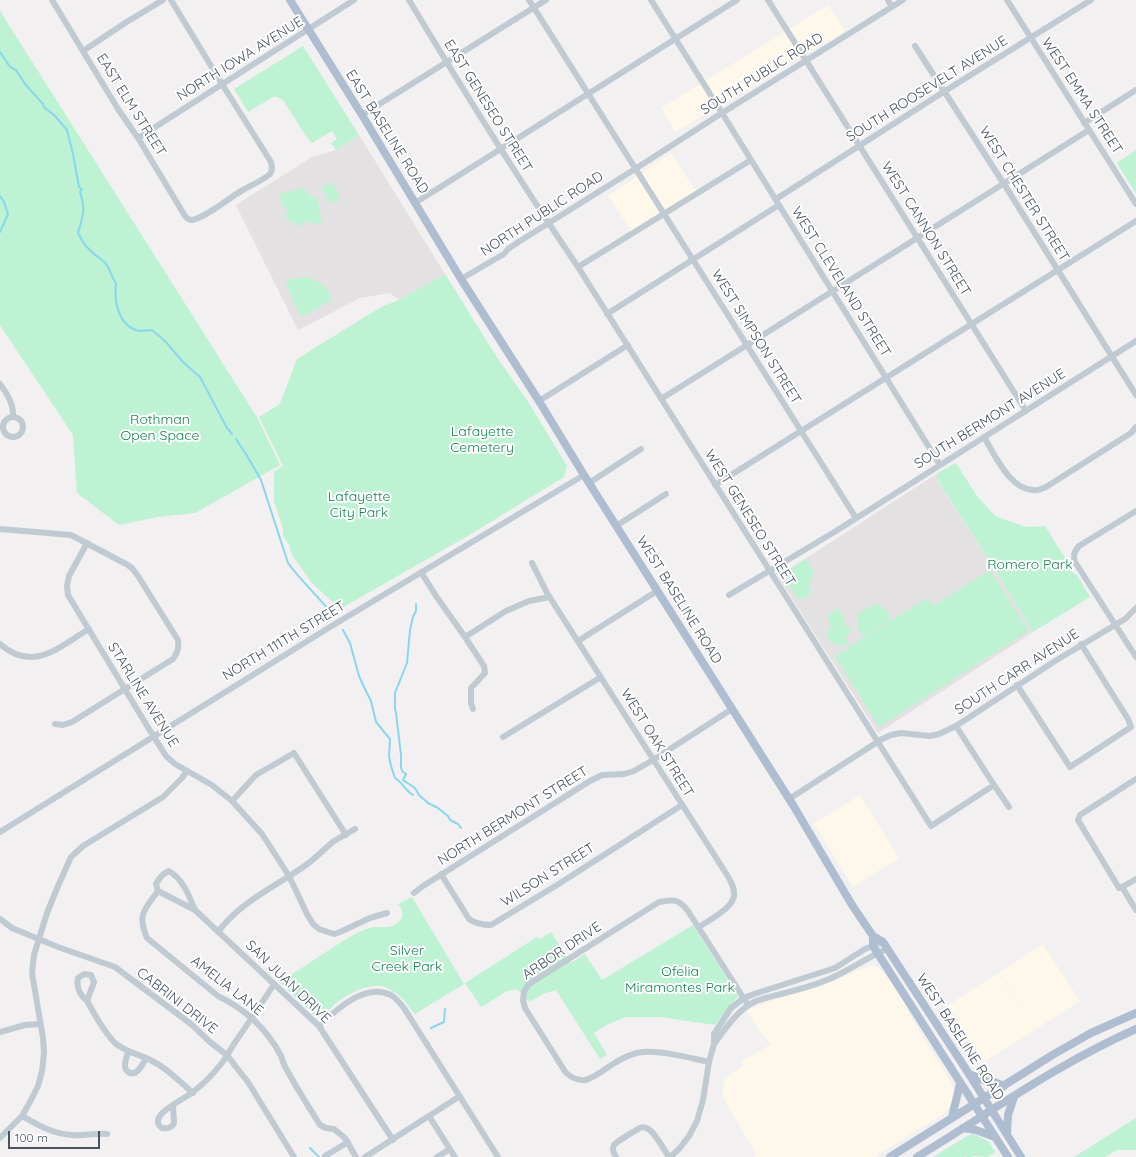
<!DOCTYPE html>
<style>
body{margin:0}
#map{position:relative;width:1136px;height:1157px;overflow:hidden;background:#f2f0f0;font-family:Quicksand,sans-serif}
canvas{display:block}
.scale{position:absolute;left:8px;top:1131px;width:92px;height:18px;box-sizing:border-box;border:2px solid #47525e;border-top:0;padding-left:5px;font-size:12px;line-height:14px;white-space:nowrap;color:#47525e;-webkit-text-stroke:3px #fff;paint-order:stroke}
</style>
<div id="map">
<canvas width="1136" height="1157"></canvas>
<div class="scale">100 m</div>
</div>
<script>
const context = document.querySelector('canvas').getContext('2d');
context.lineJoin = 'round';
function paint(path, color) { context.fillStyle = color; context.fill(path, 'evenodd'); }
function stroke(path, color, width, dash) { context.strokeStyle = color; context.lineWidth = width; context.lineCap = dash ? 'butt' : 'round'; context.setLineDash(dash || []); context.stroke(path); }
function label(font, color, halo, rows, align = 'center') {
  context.font = font + ' Quicksand,sans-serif'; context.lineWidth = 4; context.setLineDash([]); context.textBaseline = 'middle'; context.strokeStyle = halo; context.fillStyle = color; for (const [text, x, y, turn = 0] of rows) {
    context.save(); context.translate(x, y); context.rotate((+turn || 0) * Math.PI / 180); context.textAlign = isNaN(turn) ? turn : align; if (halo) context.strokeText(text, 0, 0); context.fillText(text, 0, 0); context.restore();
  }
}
paint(new Path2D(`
 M828 5 845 31 675 132 661 108Z
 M671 153 697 193 632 232 608 196Z
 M860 795 899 858 853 887 814 824Z
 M1043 944 1080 1001 1035 1030 999 973Z
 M870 965 879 967 900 994 911 1017 951 1082 955 1095 950 1107 945 1113 874 1157H753L757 1155 726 1103 723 1096V1087L725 1079 743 1066 741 1062 771 1044 760 1031 746 1010 775 999 820 987Z
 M998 973 1035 1030 984 1062 948 1005Z`), '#fdf8e9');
paint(new Path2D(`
 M359 135 445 274 399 300 390 293 360 298 298 330 236 205 312 157 336 150Z
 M938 473 937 480 996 571 1033 632 878 733 779 578 780 575Z`), '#e4e1e2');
paint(new Path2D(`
 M0 11 258 419 280 465 195 513 158 517 119 525 77 493 73 435 0 325Z
 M303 46 359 135 336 150 331 143 337 139 332 131 312 143 306 136 283 100 277 97H273L248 112 234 89Z
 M1136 150V194L1117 163Z
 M331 182 341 198 331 204 321 188Z
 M304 188C308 194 310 197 317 197L322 223H308L303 221 300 227 290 221 284 216 288 212 282 205 279 194Z
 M445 274 498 359 527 400 567 466 564 477 471 534 340 609 311 582 292 555 289 545 283 536V529L274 501V472L283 466 259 417 280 404 297 359 381 307 399 300Z
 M305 277C321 281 327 286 332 300L304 316 300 315 285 282 292 279Z
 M956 463 977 496 995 516 1026 527 1045 526 1065 558 1069 570 1077 575 1090 597 1033 632 996 571 937 479 938 473Z
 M806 559 814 572 809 585 811 593C808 597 804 600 799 599L780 575Z
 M990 570 1029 631 879 727 835 656 919 603 928 599 933 606Z
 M876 604 882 606 889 614V621L865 636 861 635 857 626 858 614 871 606Z
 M839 608 843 617 845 625 852 631V633L849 632 845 638 849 641 845 645 842 646 838 644 836 645C827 641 825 634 831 627L828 617 829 614Z
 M412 897 464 984 415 1014C410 1009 406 1001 401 997 396 993 387 987 382 986 366 984 348 994 336 1003 331 1008 323 1017 317 1018L279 982C296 972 312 961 329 950 340 943 353 934 366 929 381 923 389 934 402 918V910L398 904Z
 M693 925 738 996 715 1025 661 1017H626L608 1024 594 1033 607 1055 600 1059 556 990 543 994 529 1002 517 989 507 991 481 1007 465 983 537 937 540 939 551 932 571 963 585 954 602 980Z
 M1136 1118V1150H1117L1105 1157H1074Z
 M972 1134 977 1135V1136L988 1141 995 1152 988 1157 975 1156 972 1157H966L965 1156 963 1157H933L967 1136Z`), '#bdf2d3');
stroke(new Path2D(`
 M0 52 10 67 16 70 25 84 43 104 44 107 55 116 67 130 73 154 79 187 82 189 80 192C86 211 83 215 78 233 81 239 84 245 89 249 94 255 101 258 106 264 111 270 111 277 116 283 114 301 118 326 139 331 143 331 148 330 152 330L165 341 183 362 200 377 227 428 232 434
 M0 196 4 202 8 214 0 232
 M236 439 246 454 261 480 288 563C301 581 318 596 331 613
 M416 604V611L413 617 410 630 407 663 395 693V709L396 713 401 755V767L402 771 406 774 403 780 415 788 419 795 428 803 438 808 448 816 450 820 458 824 461 828
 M343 630 350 643 359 676 364 687 371 701 376 722 390 739 389 756 391 766 395 778C402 782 405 790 413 795
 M431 1028 444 1022 445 1009
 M310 1148 319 1157`), '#88d6f0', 2);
stroke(new Path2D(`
 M52 0 118 109 138 138 185 216 188 219 191 220C204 219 230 197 243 190 250 186 265 179 270 174 273 170 272 166 271 162L222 84 171 0
 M409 0C463 90 519 180 578 267L931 826 994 785 1009 807
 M529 0 856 518
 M651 0 722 113 940 465
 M768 0 1026 411
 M888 0 892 7
 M1007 0 1136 204
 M915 46 1004 184 1136 395
 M83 51 125 23 163 0
 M362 115 546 0
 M1084 123 1136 90
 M138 138 354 0
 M776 199 945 91 1091 0
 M415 203 737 0
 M578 267 751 160
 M461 279 504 254 508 249 520 241 635 169 722 113 903 0
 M607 314 779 205
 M0 384C7 394 14 404 13 417
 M661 399 1089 130
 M539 401 628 345
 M3 427a10 10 0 1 1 20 0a10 10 0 1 1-20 0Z
 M984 437C995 455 1011 493 1037 490 1040 490 1043 488 1046 487L1131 433 1136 427
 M589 483 641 449
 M715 485 1136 221
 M1136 511 1079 546C1074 552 1073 555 1075 562L1136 657
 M616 526 666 494
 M0 529 71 535 126 564 132 568 138 576 178 640C179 648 178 652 173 659L72 722 63 725 55 724
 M87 543 69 576 67 586 68 595 149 729 166 756 175 764 212 785 232 801 262 834 289 876 307 914 313 924 319 929 334 934 340 932 370 918 387 913
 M532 563 547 593 729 878C732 884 735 890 734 896 732 909 709 920 699 927
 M421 572 436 596 465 637 484 666 485 673 471 688V703L473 709
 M729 595 836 531 1136 341
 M465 637 506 611 529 601 550 597
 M578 641 657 591
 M0 644C33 673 59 647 89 629
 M1017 685 1070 767 1131 727 1128 719 1081 644
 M956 726 994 785
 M503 737 601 677
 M789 799 882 739 891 735 901 733 930 736 939 734 956 726 1055 661 1125 619 1136 608
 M232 801 256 775 294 753 346 835
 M0 832 330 627 584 475
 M441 874 469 919C476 924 482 925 491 925L557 885 682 805
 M1122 887 1119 888 1078 820 1080 815 1136 779
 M1122 887 1136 910
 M1122 887 1136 879
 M158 891C144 910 137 915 147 938L218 996C245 1009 267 1029 281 1056 283 1061 284 1066 287 1070 297 1089 309 1107 320 1125L326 1128 334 1129 345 1138 356 1157
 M414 893 423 886 590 781 602 775 624 774 634 771 653 760 732 709
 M195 910C189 896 183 879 169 871 162 874 159 878 156 884L158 891 195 910 319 1026 393 1140
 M0 919 12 928 58 947 115 967 191 1024 210 1042 227 1055 236 1067 248 1082 294 1157
 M218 932C241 901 275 887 306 865 316 858 324 849 334 841 341 837 348 833 355 829
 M87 1001C80 995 76 987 78 978L84 974 91 975 94 982 87 1001C95 1015 103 1031 115 1043 126 1053 141 1054 154 1062 168 1069 180 1082 193 1093
 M319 1026C336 1010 365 982 391 995 396 998 400 1003 404 1008L498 1157
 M0 1032 25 1025 40 1024
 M714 1044C726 1028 737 1010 756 1001 778 994 802 990 824 981 846 973 865 958 887 949
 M128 1052C127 1056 125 1061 125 1065 125 1067 125 1069 127 1071 136 1079 143 1064 146 1058
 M709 1062C690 1058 661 1050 642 1052 627 1054 614 1063 601 1072 596 1075 591 1079 585 1080 578 1081 571 1077 566 1073L525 1008 523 1000 524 992 529 984 659 902C673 899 679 899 688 911L748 1005
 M173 1106 174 1123C172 1128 168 1129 162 1128 145 1116 185 1099 193 1092 202 1085 214 1073 221 1064 227 1057 231 1048 236 1041 249 1022 262 1003 274 984
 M22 1116C38 1125 53 1134 72 1135 83 1136 95 1133 107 1134
 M429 1116 455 1157
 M0 1138 22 1116 31 1100 38 1086 42 1071 44 1053 43 1038 32 973 34 955 47 913 58 886 71 857 83 846 163 797 182 778 187 771
 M325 1156 348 1142
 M365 1157 460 1096
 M437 1157 450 1149
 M616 1157C614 1154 612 1149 614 1145 616 1142 636 1130 640 1128 642 1127 644 1127 646 1128 654 1130 664 1150 669 1157
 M670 1157 679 1149 689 1136 697 1121 703 1100 709 1062 714 1044V1034L731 1008 744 998 754 994 835 968 865 949 883 942`), '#c0cad2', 6);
stroke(new Path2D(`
 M290 0 362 115 461 279 539 401 584 475 793 805 852 905 873 936 883 942 969 1074 1021 1157
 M873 936V946L1008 1157
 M969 1074 988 1082H994L1004 1086
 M952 1118C954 1106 958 1095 960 1083
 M963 1128 976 1130 995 1137
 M1007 1134 1008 1115 1014 1097
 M890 1157 1054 1054 1091 1033 1136 1013
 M917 1157C989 1113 1059 1063 1136 1029`), '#aebed0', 8);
label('14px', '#47525e', '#fff', [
 ["NORTH IOWA AVENUE",240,59,-32],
 ["SOUTH PUBLIC ROAD",762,74,-32],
 ["SOUTH ROOSEVELT AVENUE",927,89,-32],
 ["WEST EMMA STREET",1082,96,57],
 ["EAST ELM STREET",131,105,58],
 ["EAST GENESEO STREET",488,106,58],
 ["EAST BASELINE ROAD",387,132,58],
 ["WEST CHESTER STREET",1024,194,58],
 ["NORTH PUBLIC ROAD",542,214,-33],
 ["WEST CANNON STREET",926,229,58],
 ["WEST CLEVELAND STREET",841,282,58],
 ["WEST SIMPSON STREET",756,337,58],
 ["SOUTH BERMONT AVENUE",990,419,-32],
 ["WEST GENESEO STREET",750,518,58],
 ["WEST BASELINE ROAD",679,600,58],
 ["NORTH 111TH STREET",284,641,-31],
 ["SOUTH CARR AVENUE",1017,672,-33],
 ["STARLINE AVENUE",143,695,58],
 ["WEST OAK STREET",657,743,58],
 ["NORTH BERMONT STREET",513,816,-32],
 ["WILSON STREET",548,875,-32],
 ["ARBOR DRIVE",562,951,-34],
 ["SAN JUAN DRIVE",288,982,44],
 ["AMELIA LANE",227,986,38],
 ["CABRINI DRIVE",177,1001,38],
 ["WEST BASELINE ROAD",960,1037,57]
]);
label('14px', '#138550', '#fff', [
 ["Rothman",160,420],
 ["Open Space",160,436],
 ["Lafayette",482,432],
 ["Cemetery",482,448],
 ["Lafayette",359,497],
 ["City Park",359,513],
 ["Romero Park",1030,565],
 ["Silver",407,951],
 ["Creek Park",407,967],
 ["Ofelia",680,972],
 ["Miramontes Park",680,988]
]);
</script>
